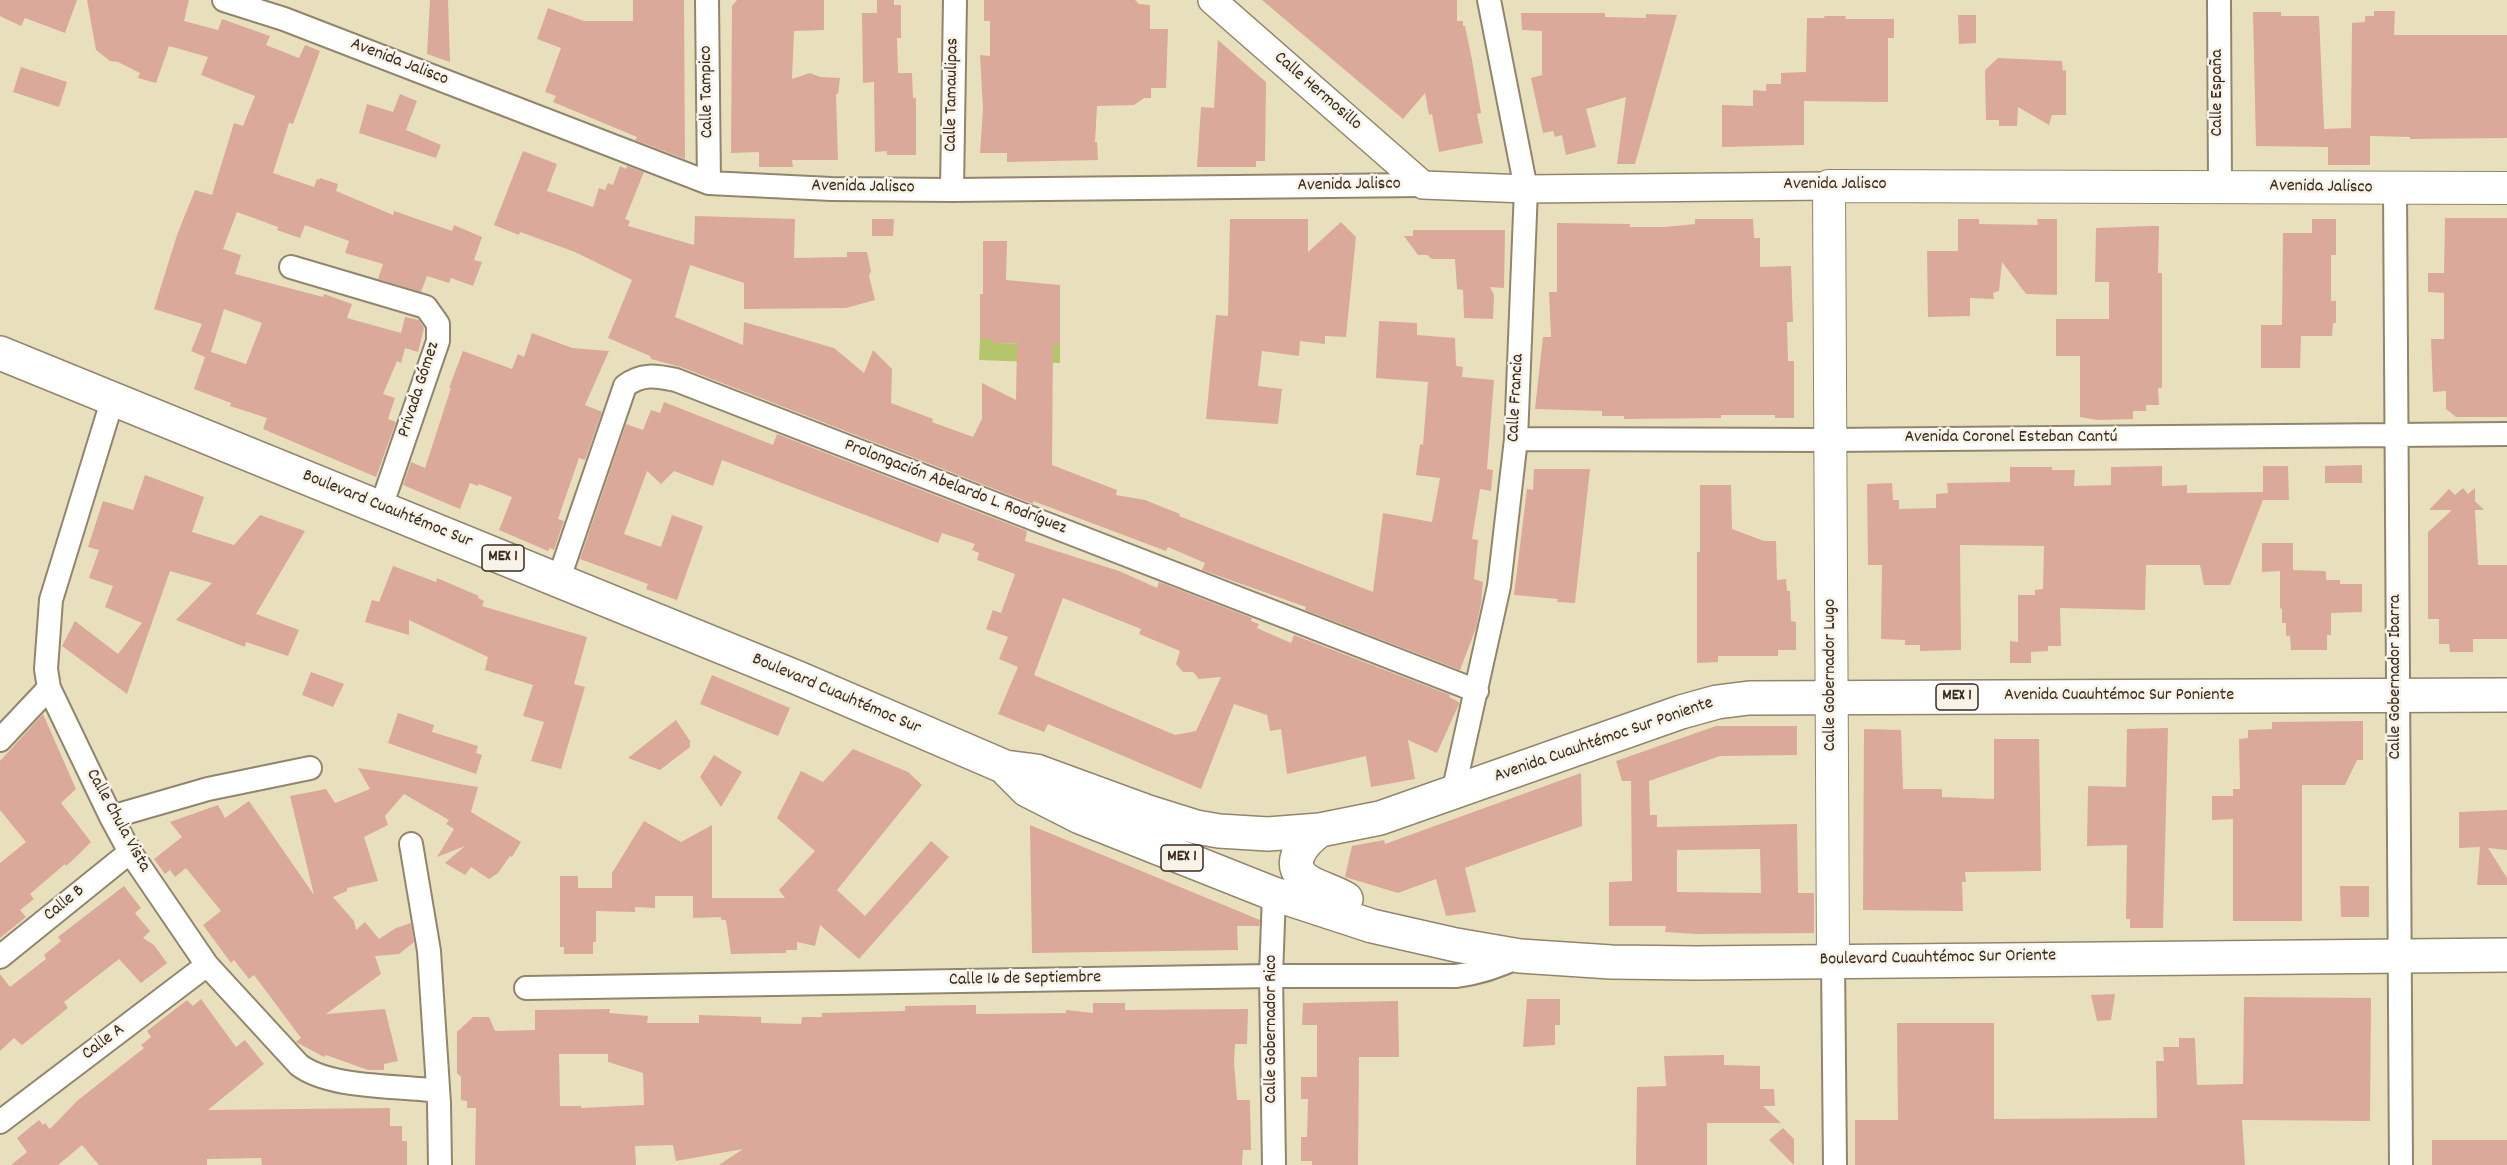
<!DOCTYPE html>
<meta charset="utf-8">
<style>
body{margin:0}
canvas{display:block;background:#e8e0bc}
</style>
<canvas width="2507" height="1165"></canvas>
<script>
const context = document.querySelector('canvas').getContext('2d');
context.lineJoin = 'round';
function paint(path, color) { context.fillStyle = color; context.fill(path, 'evenodd'); }
function stroke(path, color, width, dash) { context.strokeStyle = color; context.lineWidth = width; context.lineCap = dash ? 'butt' : 'round'; context.setLineDash(dash || []); context.stroke(path); }
function label(font, color, halo, rows, align = 'center') {
  context.font = font + ' Dekko,sans-serif'; context.lineWidth = 5; context.setLineDash([]); context.textBaseline = 'middle'; context.strokeStyle = halo; context.fillStyle = color; for (const [text, x, y, turn = 0] of rows) {
    context.save(); context.translate(x, y); context.rotate((+turn || 0) * Math.PI / 180); context.textAlign = isNaN(turn) ? turn : align; if (halo) context.strokeText(text, 0, 0); context.fillText(text, 0, 0); context.restore();
  }
}
paint(new Path2D(`
 M980 339H993L994 343 1060 344V363L979 360Z`), '#b3c669');
paint(new Path2D(`
 M0 0H77L65 33 25 18 21 26 0 16Z
 M87 0H189L184 21 218 30 222 19 270 36 266 45 299 58 305 45 320 51 293 124 289 123 273 173 314 187 317 179 319 180 320 178 338 184 336 191 393 215 394 211 452 231 454 225 482 237 474 260 482 262 473 286 451 278 449 283 427 276 421 292 378 279 383 264 345 253 349 241 305 225 300 238 277 230 278 227 237 212 223 249 241 255 235 274 323 297 324 294 352 304 347 318 401 333 405 317 419 320 424 328 418 352 405 348 401 363 397 361 383 394 395 398 388 419 396 422 376 477 263 429 267 418 230 406 231 403 194 389 205 357 191 351 202 324 154 309 177 235 195 190 212 195 234 123 243 126 255 96 201 75 208 57 169 46 156 83 138 78 140 73 118 62 110 61 96 50ZM224 309 262 323 246 364 211 352Z
 M430 0H448L450 62 427 54Z
 M633 0H684L685 159 635 140 637 137 553 102 556 96 545 92 561 48 537 39 548 8 584 21H633Z
 M737 0H824V30L794 31 792 79 810 73 820 77 840 78 838 94H836L838 160H792L793 167H759V152L731 153 732 6Z
 M877 0H894V5H901V38H897L898 73H912L913 98H916V155H887V151L875 152 874 82 863 83 862 13H877Z
 M984 0H1135L1139 4 1150 5V29H1168L1166 88H1151V98H1144L1134 105 1097 106 1095 142H1097L1098 160 1007 162V153H980L983 108 980 55 990 56V21H984Z
 M1262 0H1457V21H1463V26H1465L1472 60 1481 113 1477 114 1483 143 1439 152 1432 114 1429 115 1425 93 1403 119Z
 M2374 11H2395L2394 35H2507V138L2410 139V137L2370 136V165H2328V147L2256 146 2253 12H2281V16H2319L2324 129 2351 128 2352 23 2365 22V16H2374Z
 M1521 13H1605V17L1646 18V14L1677 15 1635 164H1617L1626 97 1586 109 1596 147 1566 155 1562 135 1555 137 1553 131 1543 133 1531 78 1542 75V31L1522 30Z
 M1958 15H1976V43L1959 44Z
 M1824 16H1846L1845 19H1894V38H1888V102L1804 101V145L1722 147V105L1753 106V90L1766 91V84H1781V73L1806 72 1807 18H1825Z
 M1218 40 1266 82 1265 161H1256V167H1197L1201 107 1214 108Z
 M1998 58 2062 61 2063 71 2066 70V115H2052L2049 125 2018 107 2017 126H1999V120H1986L1985 70Z
 M21 67 67 82 59 107 13 92Z
 M400 94 417 101 406 130 441 145 436 158 359 133 367 104 393 112Z
 M523 151 557 164 547 191 593 207 599 188 605 190 608 183 613 185 620 166 626 169 627 166 644 172 625 219 630 221 628 226 694 245 695 216 795 219 794 258 847 257V252H867L871 271 869 276 875 300 846 308 744 309V283L690 265 675 317 743 345 744 322 834 348 864 373 873 350 892 369 891 403 933 419 932 422 973 437 982 419V383L1016 400 1017 343H993V339H980V294H983V241H1007L1006 280 1060 285V344H1053L1052 465 1117 490 1116 495 1145 500 1180 514 1179 516 1373 592 1383 513 1432 522 1440 478 1416 475 1420 444 1423 445 1428 382 1376 378 1379 321 1417 323V335L1455 338 1456 366 1463 367 1462 377 1494 380 1487 469 1493 470 1491 491 1480 489 1472 539 1478 540 1474 579 1483 582 1481 603 1476 628 1460 670 1305 610 1306 607 1202 570 1205 563 1168 547 1166 551 1033 501V504L681 367 651 359 650 356 608 338 632 280 575 252 520 232 519 235 494 225Z
 M2445 218H2507V417H2456L2446 409V391L2433 392 2431 339H2444V293L2428 292V273H2444Z
 M872 219H894L893 236H872Z
 M1230 219H1308V252L1341 222 1356 237 1346 337 1325 336V344L1300 341 1299 356 1262 351 1258 386 1282 389 1278 424 1206 419 1216 315 1228 316Z
 M1695 219H1753L1754 238H1760V267L1791 266 1793 322H1787L1788 361H1794V418H1775V415H1721V418L1624 419V416H1602V411L1535 409 1543 337H1551L1549 292H1557V223L1630 224V227H1665L1695 224Z
 M1958 219H1979V224L2038 225 2037 219H2057V295L2026 294 2002 262 1999 291 1993 293 1994 299 1970 298V316L1928 317 1927 251H1958Z
 M2312 219H2336V255H2331V301H2336V323H2333L2332 336H2301L2300 368H2261V325H2282L2283 233H2312Z
 M2151 226H2159L2158 273H2162V388H2158L2159 405H2146V411H2133V419L2098 420 2080 417V356H2056V319H2109V282H2095L2096 228Z
 M1413 230H1505L1504 288 1490 287 1494 295 1493 319 1464 318 1463 290 1457 289 1455 259H1432L1427 255H1418L1404 236H1413Z
 M532 333 572 348 609 351 585 405 602 412 585 460 579 458 558 519 564 521 554 550 550 548 548 551 499 530 512 497 479 484 478 486 470 483 460 509 403 485 411 462 425 468 451 388H449L463 351 512 369 518 354 524 357Z
 M664 402 773 445 777 434 1027 531 1025 541 1119 571 1157 588 1159 582 1252 618 1251 621 1259 624 1257 628 1291 643 1294 635 1450 695 1449 697 1459 702V704L1437 753 1408 740 1415 779 1371 787 1366 756 1287 774 1281 729 1270 731 1267 715 1234 704 1201 789 1048 724 1044 732 998 714 1018 667 999 659 1008 637 986 629 993 610 1001 613 1015 574 977 560 979 553 972 550 975 544 942 533 938 543 722 460 713 486 674 471 661 484 647 471 624 534 661 547 672 515 703 526 677 600 646 589 648 584 580 559 626 424 643 430 651 410 660 413ZM1063 598 1141 629 1139 634 1180 651 1176 664 1183 672H1193L1199 679 1221 677 1196 731 1175 735 1034 675Z
 M2362 465V483H2325V466Z
 M2162 466V486L2187 485V493L2263 492V466H2288L2289 500H2263L2230 585H2204L2200 565H2146L2145 610 2060 608 2061 646H2048V651L2031 652V663H2010V641L2018 642V595H2035V590L2043 589 2044 546 1960 545 1961 650 1920 651V645H1905V640L1881 639 1882 565H1868L1867 484 1892 483 1893 500H1899V509L1936 508V494L1948 493 1947 483 2010 482V467H2052V470H2075L2074 486 2111 485V467Z
 M1534 469H1590L1575 603 1557 602 1558 599 1514 595 1527 489 1533 490Z
 M145 475 204 497 192 532 234 545 260 515 305 531 256 614 299 630 288 656 246 642 245 647 176 620 212 583 170 571 127 694 62 646 75 621 118 654 142 623 105 607 113 586 89 578 99 550 88 547 103 501 133 510Z
 M1700 485H1731L1732 529 1764 541H1776L1777 580 1786 579 1787 591H1790L1791 621 1796 622V650H1778V656H1718V662L1697 663V552H1700Z
 M2463 488 2468 494 2475 488V501L2484 510H2475L2478 565H2507V639H2473V652H2450L2449 644H2439V619H2428V532L2452 510H2429L2449 489 2455 495Z
 M2262 543H2293V570L2324 571 2326 572V580H2340V584H2362V612L2331 613V635H2327V650H2291L2290 636H2286V623H2282V609L2280 608V571L2262 572Z
 M393 566 436 582 437 578 479 596 478 598 484 601 482 606 587 637 574 684 585 687 561 769 531 761 544 722 523 716 533 685 485 670 488 657 409 620V635L365 622 372 600 379 602Z
 M311 672 344 684 333 707 302 695Z
 M712 675 790 708 778 736 700 704Z
 M398 713 434 725 432 732 478 746 476 753 482 755 476 774 388 743Z
 M43 714 76 789 61 803 91 842 76 857 66 866 65 864 30 894 34 899 20 910 26 917 0 938V863L26 842 0 810V761Z
 M676 720 690 741V747L660 770 628 758Z
 M2363 721V760H2357L2345 785H2302V921H2233V819L2212 820V796H2233V789H2240L2239 739 2248 738V730L2272 729V722Z
 M1716 726H1797V755L1720 756 1649 781 1650 815H1657V827L1797 824 1798 893H1814V933L1696 934 1665 932 1666 926H1609V882L1632 881 1631 781H1622L1616 761ZM1760 849 1761 893 1677 892V850Z
 M2168 728 2163 928H2130V919H2126L2127 845 2087 846 2088 786 2126 787 2127 729Z
 M1864 729 1901 730 1903 789H1942V797L1994 799V739H2039L2041 871 1965 872 1966 882H1962L1963 911 1863 910Z
 M853 749 908 772 922 785 837 890 865 916 931 841 949 857 859 959 820 925 815 946 797 942V950H786V953L731 954 726 920H721V917L693 918V896H655V908L635 907V912L596 911V942H593V954H564V947H560V876H578V888H612V873L644 821 681 842 712 825V898H785L779 890 815 851 777 818 801 771 823 782Z
 M714 755 742 772 721 807 700 777Z
 M358 768 478 787 471 812 521 842 512 857 510 856 498 873 489 879 471 867 465 875 445 863 465 846 437 857 454 829 446 824 449 820 404 794 385 816 388 825 364 837 378 881 347 888V891L333 897 354 921 356 930 365 922 379 939 396 928 411 923 414 942 399 954 375 956 381 974 326 1014 385 1009 398 1061 384 1064V1070H368L326 1055 324 1057 296 1042 301 1038 254 975 249 979 234 960 231 963 203 925 221 911 186 868 175 877 170 870 165 874 154 859 182 837 170 822 218 805 225 818 249 801 314 895 290 796 326 789 335 803 370 789Z
 M1581 773 1582 826 1465 868 1476 912 1446 916 1436 879 1398 893 1345 877 1352 846 1384 840 1385 844Z
 M2507 810V850L2488 848 2507 878V885H2477L2480 847 2459 848V812Z
 M1030 825 1260 920 1259 926H1237L1238 950 1032 953Z
 M124 886 141 908 135 913 150 931 143 938 154 945 167 963 141 983 119 959 64 1002 68 1008 22 1045 14 1038 0 1051V974L10 987 46 959 44 955 61 941 58 937Z
 M2340 886H2369V917H2341Z
 M2115 994 2111 1020 2097 1021 2091 995Z
 M2244 997 2371 998 2370 1121 2242 1120 2245 1165H1855V1120H1898L1897 1023H1994V1119L2157 1118 2156 1061H2164L2163 1047H2179V1038H2195L2197 1085 2243 1084Z
 M201 999 236 1047 245 1040 264 1064 208 1110 390 1108V1126H402V1141H407V1165H262L261 1158 207 1159V1165H99L82 1145 58 1165H11L27 1152 17 1138 39 1120 43 1125 45 1123 50 1129 77 1101 144 1048 141 1045 151 1037 147 1031 187 1000 193 1006Z
 M1527 999H1560V1025H1555V1045L1523 1047Z
 M1398 1001 1399 1057H1359L1358 1165H1312V1161H1301V1137H1307L1308 1099H1301V1077H1317V1025H1302L1303 1003Z
 M1093 1003H1125V1010L1248 1009 1247 1044H1235L1234 1063 1237 1100H1250L1251 1150H1243L1242 1165H719L743 1149 676 1161 673 1145 635 1146 636 1165H475L476 1108H467V1101L461 1100V1077L457 1073V1032L473 1017H489L495 1031 535 1030V1010L610 1009 609 1013 648 1016 647 1023H699V1015L761 1017V1023L801 1024 802 1017H822V1013L905 1011V1006L976 1005V1014L1066 1013V1010L1093 1013ZM559 1054H608V1062L643 1073 644 1105 581 1108V1106H560Z
 M1724 1055V1065L1760 1066V1089H1774L1775 1106H1763L1781 1123H1707V1165H1636L1637 1087 1666 1086 1664 1056Z
 M1783 1128 1794 1139V1165L1769 1140Z
 M2432 1140H2507V1165H2432Z`), '#daa99a');
const minor = new Path2D(`
 M224 0 284 19 709 183 831 189 952 190 1423 185
 M707 0 709 183
 M2219 0 2220 186
 M2395 189 2401 1165
 M952 190 955 0
 M291 267 426 307 438 324V341L381 507
 M113 398 51 600 46 669 49 688 111 817 130 852 207 965 299 1065C331 1089 397 1085 438 1091
 M1516 439 1830 440 2507 434
 M558 581 625 386C642 373 656 376 676 380L1477 691
 M0 740 49 688
 M1453 793 1499 586 1516 439 1526 189 1489 0
 M111 817 208 789 310 768
 M411 844 429 951 439 1103 440 1165
 M0 957 130 852
 M1833 960 1835 1165
 M526 988 1271 976H1456C1480 973 1498 967 1520 956
 M0 1122 207 965
 M1274 1165 1271 976 1274 894`);
const tertiary = new Path2D(`
 M1212 0 1423 185 1526 189 1829 186`);
const secondary = new Path2D(`
 M1833 960 1829 186 2507 188`);
const primary = new Path2D(`
 M0 353 798 678 1005 767 1036 771 1148 812 1196 827 1219 831 1268 834 1320 830 1380 818 1681 712 1717 702 1749 698 2507 695
 M1008 771 1027 790 1080 817 1274 894 1372 926 1456 945 1520 956 1611 962 1697 963 2507 955
 M1320 830C1302 843 1282 867 1311 883 1322 889 1335 892 1346 899`);
stroke(minor, '#92856d', 26);
stroke(tertiary, '#92856d', 30);
stroke(secondary, '#92856d', 34);
stroke(primary, '#92856d', 36);
stroke(minor, '#fff', 22);
stroke(tertiary, '#fff', 27);
stroke(secondary, '#fff', 32);
stroke(primary, '#fff', 33);
for (const [x, y, w] of [
 [503,558,42],
 [1957,697,42],
 [1182,858,42]
]) { const box = new Path2D(); box.roundRect(x - w / 2, y - 13, w, 26, 4.5); context.fillStyle = '#f7f3e8'; context.fill(box); stroke(box, '#3b2a1e', 1.5); }
label('bold 16px', '#3b2a1e', null, [
 ["MEX 1",503,558],
 ["MEX 1",1957,697],
 ["MEX 1",1182,858]
]);
label('18px', '#3b2a1e', '#f7f3e8', [
 ["Avenida Jalisco",399,63,21],
 ["Calle Tampico",708,92,-91],
 ["Calle Hermosillo",1317,92,41],
 ["Calle España",2219,93,-90],
 ["Calle Tamaulipas",953,95,-89],
 ["Avenida Jalisco",1349,186,-1],
 ["Avenida Jalisco",1835,186],
 ["Avenida Jalisco",863,188,1],
 ["Avenida Jalisco",2321,188,1],
 ["Privada Gómez",420,390,-72],
 ["Calle Francia",1517,398,-87],
 ["Avenida Coronel Esteban Cantú",2011,439],
 ["Prolongación Abelardo L. Rodríguez",955,488,21],
 ["Boulevard Cuauhtémoc Sur",387,510,22],
 ["Calle Gobernador Lugo",1832,675,-90],
 ["Calle Gobernador Ibarra",2397,677,-90],
 ["Boulevard Cuauhtémoc Sur",836,695,23],
 ["Avenida Cuauhtémoc Sur Poniente",2119,697],
 ["Avenida Cuauhtémoc Sur Poniente",1604,741,-19],
 ["Calle Chula Vista",117,821,61],
 ["Calle B",65,904,-39],
 ["Boulevard Cuauhtémoc Sur Oriente",1938,959,-1],
 ["Calle 16 de Septiembre",1025,980,-1],
 ["Calle Gobernador Rico",1273,1029,-90],
 ["Calle A",104,1043,-37]
]);
</script>
